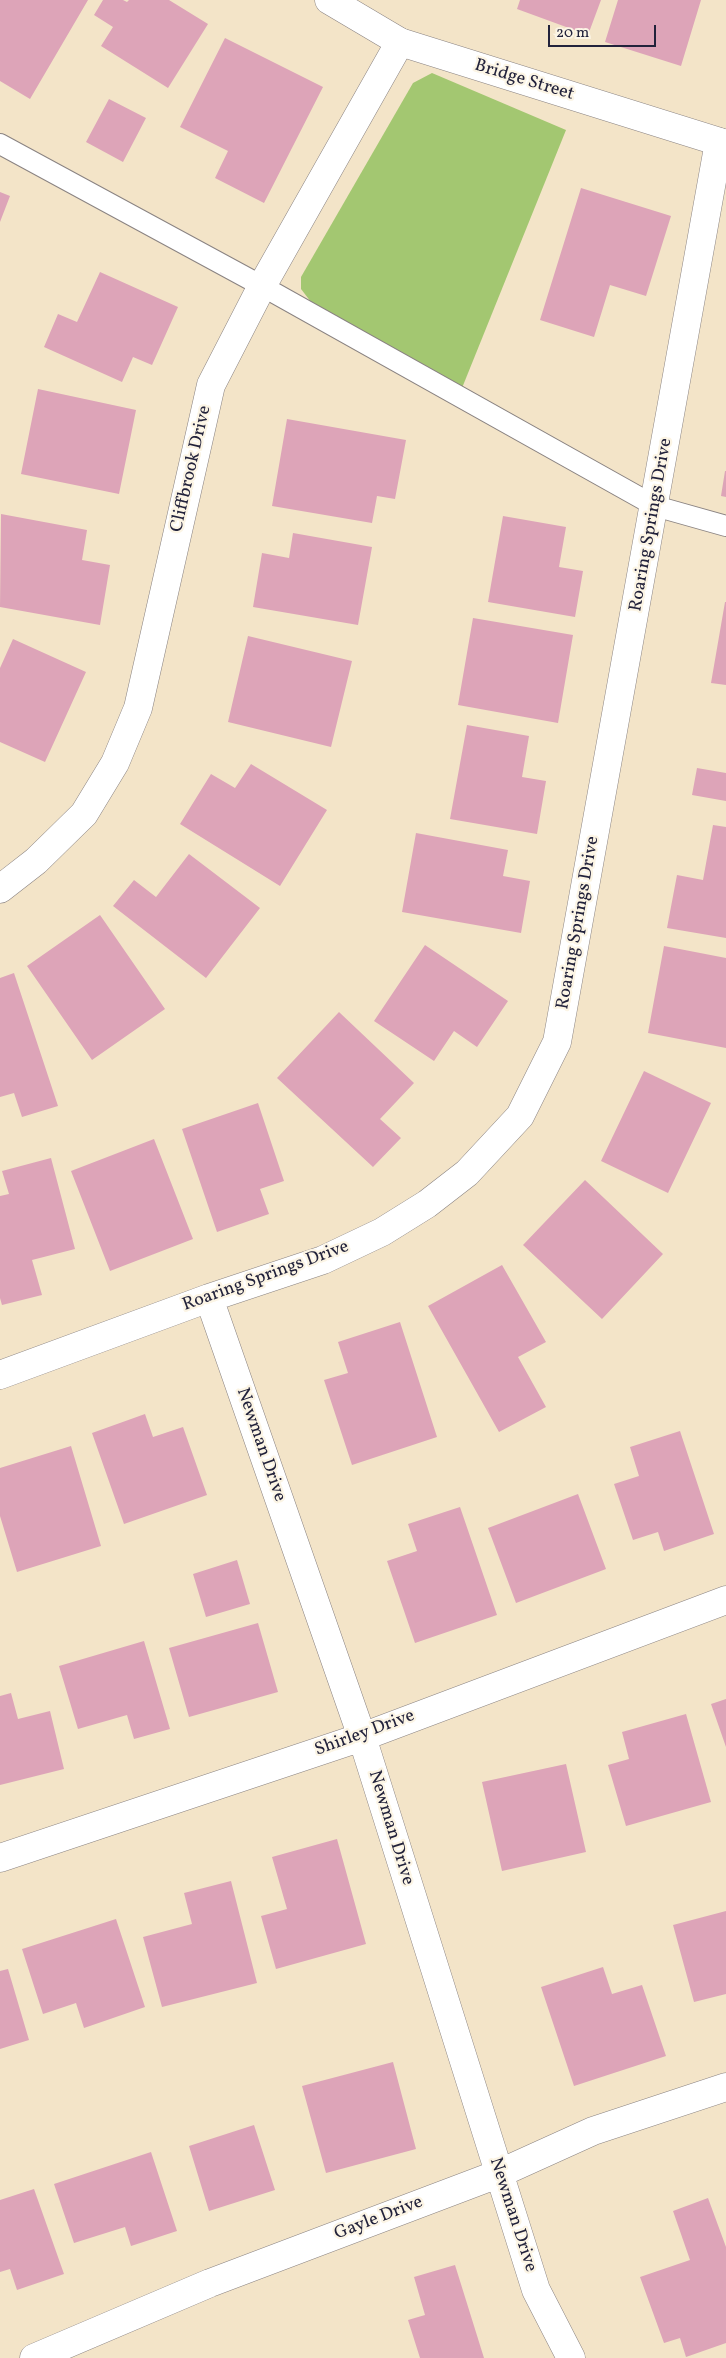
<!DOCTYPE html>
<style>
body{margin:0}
#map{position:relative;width:726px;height:2358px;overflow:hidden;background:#f3e4c8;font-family:Vollkorn,serif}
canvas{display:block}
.scale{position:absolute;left:548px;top:25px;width:108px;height:22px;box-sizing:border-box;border:2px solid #22223b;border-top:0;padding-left:6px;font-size:15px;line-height:18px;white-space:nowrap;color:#22223b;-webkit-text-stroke:4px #fcf5e5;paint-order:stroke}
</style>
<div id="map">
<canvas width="726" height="2358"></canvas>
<div class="scale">20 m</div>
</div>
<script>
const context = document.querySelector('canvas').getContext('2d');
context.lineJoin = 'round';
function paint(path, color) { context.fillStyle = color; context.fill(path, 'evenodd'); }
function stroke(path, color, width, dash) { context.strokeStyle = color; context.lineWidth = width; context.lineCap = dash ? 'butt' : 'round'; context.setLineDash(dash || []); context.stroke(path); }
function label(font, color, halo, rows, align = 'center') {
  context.font = font + ' Vollkorn,serif'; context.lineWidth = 4.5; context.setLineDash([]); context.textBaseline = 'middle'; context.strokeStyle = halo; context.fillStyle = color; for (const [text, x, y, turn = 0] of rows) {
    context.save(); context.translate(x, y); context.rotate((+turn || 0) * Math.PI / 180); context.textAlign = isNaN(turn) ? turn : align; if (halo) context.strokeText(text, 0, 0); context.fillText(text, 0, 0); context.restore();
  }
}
paint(new Path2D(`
 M432 73 566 130 462 388 311 302 301 289V277L413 83Z`), '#a3c771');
paint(new Path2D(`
 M0 0H88L30 99 0 81Z
 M103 0H123L127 2 129 0H169L208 24 168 88 101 46 113 27 94 15Z
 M520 0H601L588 35 517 9Z
 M618 0H701L681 66 605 42Z
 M225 38 323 87 264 203 215 178 228 151 180 127Z
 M109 99 146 118 123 162 86 142Z
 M581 188 671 216 646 296 610 285 594 337 540 320Z
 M0 192 10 196 0 222Z
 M100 272 178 307 152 365 133 357 122 382 44 347 58 314 77 322Z
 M38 389 136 410 119 494 21 474Z
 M287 419 406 440 395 499 377 496 372 523 272 506Z
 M725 471H726V497L721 496Z
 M1 514 87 530 82 560 110 565 100 625 0 607Z
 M503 516 566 527 559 567 583 571 575 617 488 602Z
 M293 533 372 547 358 625 253 607 262 553 289 558Z
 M725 602H726V685L711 683Z
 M473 618 573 635 558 723 458 705Z
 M248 636 352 661 331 747 228 722Z
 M13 639 86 672 45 762 0 742V668Z
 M467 725 529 736 522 777 546 781 537 834 450 819Z
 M251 764 327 810 280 886 180 824 211 774 235 788Z
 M697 768 726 773V801L692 795Z
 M713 825 726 827V938L667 928 677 875 703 880Z
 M416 833 508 850 503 876 530 881 521 933 402 912Z
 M189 854 260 908 206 978 113 906 134 880 156 897Z
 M100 915 165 1009 92 1060 27 966Z
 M425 945 508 1001 477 1047 454 1031 434 1061 374 1021Z
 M664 946 726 958V1048L648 1033Z
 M14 973 58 1106 22 1117 14 1093 0 1097V978Z
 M339 1012 414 1083 380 1119 401 1138 373 1167 277 1078Z
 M644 1071 711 1103 668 1193 601 1161Z
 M258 1103 284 1181 260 1189 269 1214 217 1232 182 1129Z
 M154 1139 193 1239 110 1271 71 1171Z
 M51 1158 75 1249 32 1260 42 1295 2 1305 0 1298V1196L9 1194 2 1171Z
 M585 1180 663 1254 602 1319 523 1245Z
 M502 1265 546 1342 518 1357 546 1407 499 1432 428 1306Z
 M400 1322 437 1437 352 1465 324 1380 348 1373 338 1342Z
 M145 1414 153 1437 183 1427 207 1495 124 1524 92 1433Z
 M680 1431 714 1534 664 1551 658 1532 633 1540 614 1484 639 1476 630 1447Z
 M71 1446 101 1546 17 1572 0 1516V1468Z
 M578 1494 606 1569 516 1603 488 1528Z
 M460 1507 497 1615 415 1643 387 1561 417 1551 408 1524Z
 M237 1560 250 1604 206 1617 193 1574Z
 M258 1623 278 1692 189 1717 169 1648Z
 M144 1641 170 1729 134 1739 127 1715 78 1729 59 1666Z
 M11 1693 18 1719 50 1711 64 1769 0 1785V1696Z
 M726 1699V1747L711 1704Z
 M686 1714 711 1802 626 1826 608 1765 629 1759 622 1732Z
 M566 1764 586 1852 502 1871 482 1782Z
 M337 1839 366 1944 276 1969 261 1916 287 1909 272 1857Z
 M231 1881 257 1983 162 2007 143 1937 192 1924 184 1893Z
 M726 1911V1994L694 2002 673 1925Z
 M116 1919 145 2007 84 2028 76 2003 43 2014 22 1949Z
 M603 1967 612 1994 642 1985 666 2056 574 2086 541 1987Z
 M8 1969 29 2040 0 2049V1971Z
 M393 2062 416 2149 326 2173 302 2086Z
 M254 2125 275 2190 209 2211 189 2146Z
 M151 2152 177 2231 131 2246 125 2227 74 2243 54 2184Z
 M34 2189 64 2274 17 2290 10 2269 0 2272V2200Z
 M708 2198 726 2247V2343L686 2357 680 2338 664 2343 640 2277 690 2260 673 2211Z
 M455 2265 484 2358H420L408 2320 425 2315 414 2277Z`), '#dda4b8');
const service = new Path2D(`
 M0 144 262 286 655 506 726 526`);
const minor = new Path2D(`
 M0 889 36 861 84 814 115 763 138 708 211 385 262 286 400 42
 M209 1298 362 1737 536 2290 571 2358
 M0 1375 209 1298 323 1260 382 1232 427 1204 467 1173 520 1116 557 1042 719 142
 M0 1858 362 1737 726 1600
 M34 2358 210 2283 498 2174 593 2131 726 2087`);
const tertiary = new Path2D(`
 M329 0 400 42 726 144`);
stroke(service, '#8a8382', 22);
stroke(minor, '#8a8382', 29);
stroke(tertiary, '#8a8382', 29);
stroke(service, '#fff', 20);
stroke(minor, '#fff', 28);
stroke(tertiary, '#fff', 28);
label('18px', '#22223b', '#fcf5e5', [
 ["Bridge Street",524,81,17],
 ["Cliffbrook Drive",192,469,-77],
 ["Roaring Springs Drive",652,525,-80],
 ["Roaring Springs Drive",579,923,-80],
 ["Roaring Springs Drive",266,1277,-20],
 ["Newman Drive",260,1445,71],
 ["Shirley Drive",365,1734,-20],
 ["Newman Drive",390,1828,73],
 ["Newman Drive",512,2215,72],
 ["Gayle Drive",379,2219,-21]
]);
</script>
